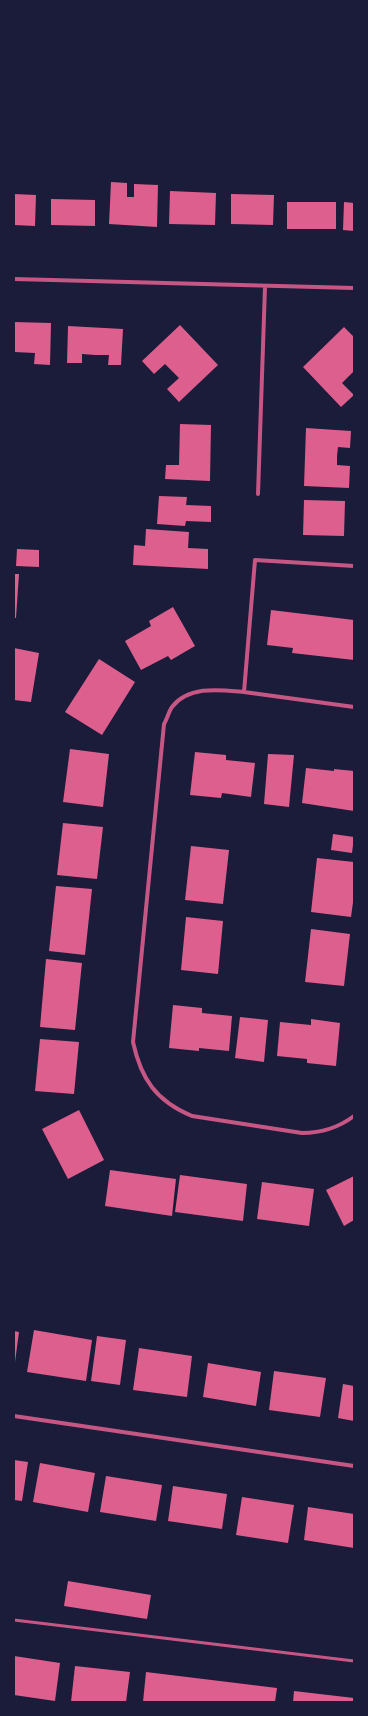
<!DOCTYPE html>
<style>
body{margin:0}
#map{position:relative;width:368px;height:1716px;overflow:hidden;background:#1b1b3a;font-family:Poppins,sans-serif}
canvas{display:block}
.frame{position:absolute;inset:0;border:15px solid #1b1b3a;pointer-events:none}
</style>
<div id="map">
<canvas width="368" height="1716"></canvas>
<div class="frame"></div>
</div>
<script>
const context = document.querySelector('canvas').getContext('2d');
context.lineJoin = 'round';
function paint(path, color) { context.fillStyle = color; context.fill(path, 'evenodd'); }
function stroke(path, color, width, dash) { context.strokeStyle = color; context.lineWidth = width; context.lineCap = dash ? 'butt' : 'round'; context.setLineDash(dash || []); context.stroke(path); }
paint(new Path2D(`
 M111 182 127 183V197H134V184L158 185 157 227 109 224Z
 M170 191 216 193 215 225 169 224Z
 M14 194 36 195 35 226 14 225Z
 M231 194 274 195 273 225 231 224Z
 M51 199 95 200V226L51 225Z
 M287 202H336V229H287Z
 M344 202 354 203V231L343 230Z
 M14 322 51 323 50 365 34 364 35 353 14 352Z
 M180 325 218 365 179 402 167 389 179 378 165 364 154 374 142 361Z
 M68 326 123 329 121 365H108L109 355H95L82 354V363H67Z
 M344 327 354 337V371L342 383 354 395 341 407 303 367Z
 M180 424 211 425 210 481 165 479 166 465H179Z
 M306 428 351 431 350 448 338 447 337 456V465L350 466 349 488 304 486Z
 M159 496 187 497 186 505 211 506V522L186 521 185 526 157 524Z
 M304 500 345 501 344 536 303 535Z
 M146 529 189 532 188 548 208 549V569L133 565 134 545 145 546Z
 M17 549 39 550V567L16 566Z
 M14 574H19L16 618H14Z
 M173 607 195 646 171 660 168 656 141 670 125 641 151 626 149 621Z
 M271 610 354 620V660L292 653 293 648 267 645Z
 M14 648 39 653 31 702 14 700Z
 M99 659 135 682 102 735 65 712Z
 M70 749 109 754 103 807 63 802Z
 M195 752 226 755V760L255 763 251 797 222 793 221 798 190 795Z
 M268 754 294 755 289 807 264 804Z
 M306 768 334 771V769L354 771V811L302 803Z
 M63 823 103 827 97 879 57 875Z
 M333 834 354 837 352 853 331 850Z
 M191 846 229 850 223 904 185 900Z
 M317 858 354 862V895L351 917 311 912Z
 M56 886 92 889 85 955 49 951Z
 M186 917 223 921 218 974 181 970Z
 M311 929 350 934 344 986 305 982Z
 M46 959 82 963 75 1030 40 1027Z
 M173 1005 202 1008V1013L232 1016 229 1051 199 1048V1051L169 1048Z
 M240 1017 268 1020 264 1062 235 1058Z
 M311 1019 340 1023 336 1066 307 1063V1059L277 1056 280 1022 311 1025Z
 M40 1039 79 1042 74 1094 35 1091Z
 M79 1110 104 1160 68 1179 42 1129Z
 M110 1170 176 1179 172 1216 105 1206Z
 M180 1175 247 1184 243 1221 175 1212Z
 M354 1176V1220L344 1226 326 1190Z
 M262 1182 314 1189 309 1226 257 1219Z
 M34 1330 92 1340 86 1381 27 1372Z
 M14 1331 19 1332 15 1362H14Z
 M97 1336 126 1340 120 1385 91 1381Z
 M139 1348 192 1356 187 1397 133 1390Z
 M208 1363 261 1372 256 1406 203 1397Z
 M274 1371 326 1378 320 1417 269 1410Z
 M343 1384 354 1386V1421L338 1418Z
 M14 1460 28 1462 22 1501 14 1500Z
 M40 1463 95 1473 88 1512 33 1502Z
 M106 1476 162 1485 156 1521 100 1512Z
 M173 1486 227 1494 222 1529 168 1521Z
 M242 1497 294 1505 288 1543 236 1535Z
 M308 1507 354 1514V1548L304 1540Z
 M68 1581 151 1595 147 1619 64 1606Z
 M14 1656 60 1663 55 1701 14 1695Z
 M75 1666 130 1672 126 1702H71Z
 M146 1672 277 1688 275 1702H143Z
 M294 1691 354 1698V1702H293Z`), '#dd5f8e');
stroke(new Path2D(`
 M14 1620 354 1661`), '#c65784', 3);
stroke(new Path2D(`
 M14 279 354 288
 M258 494 265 287
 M354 566 255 560 244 692 354 707
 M244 692C221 690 189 685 172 707 169 711 167 719 164 724L133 1042C141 1079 156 1101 192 1116L302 1133C322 1133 338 1128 354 1116
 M14 1416 354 1466`), '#c65784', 4);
</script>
